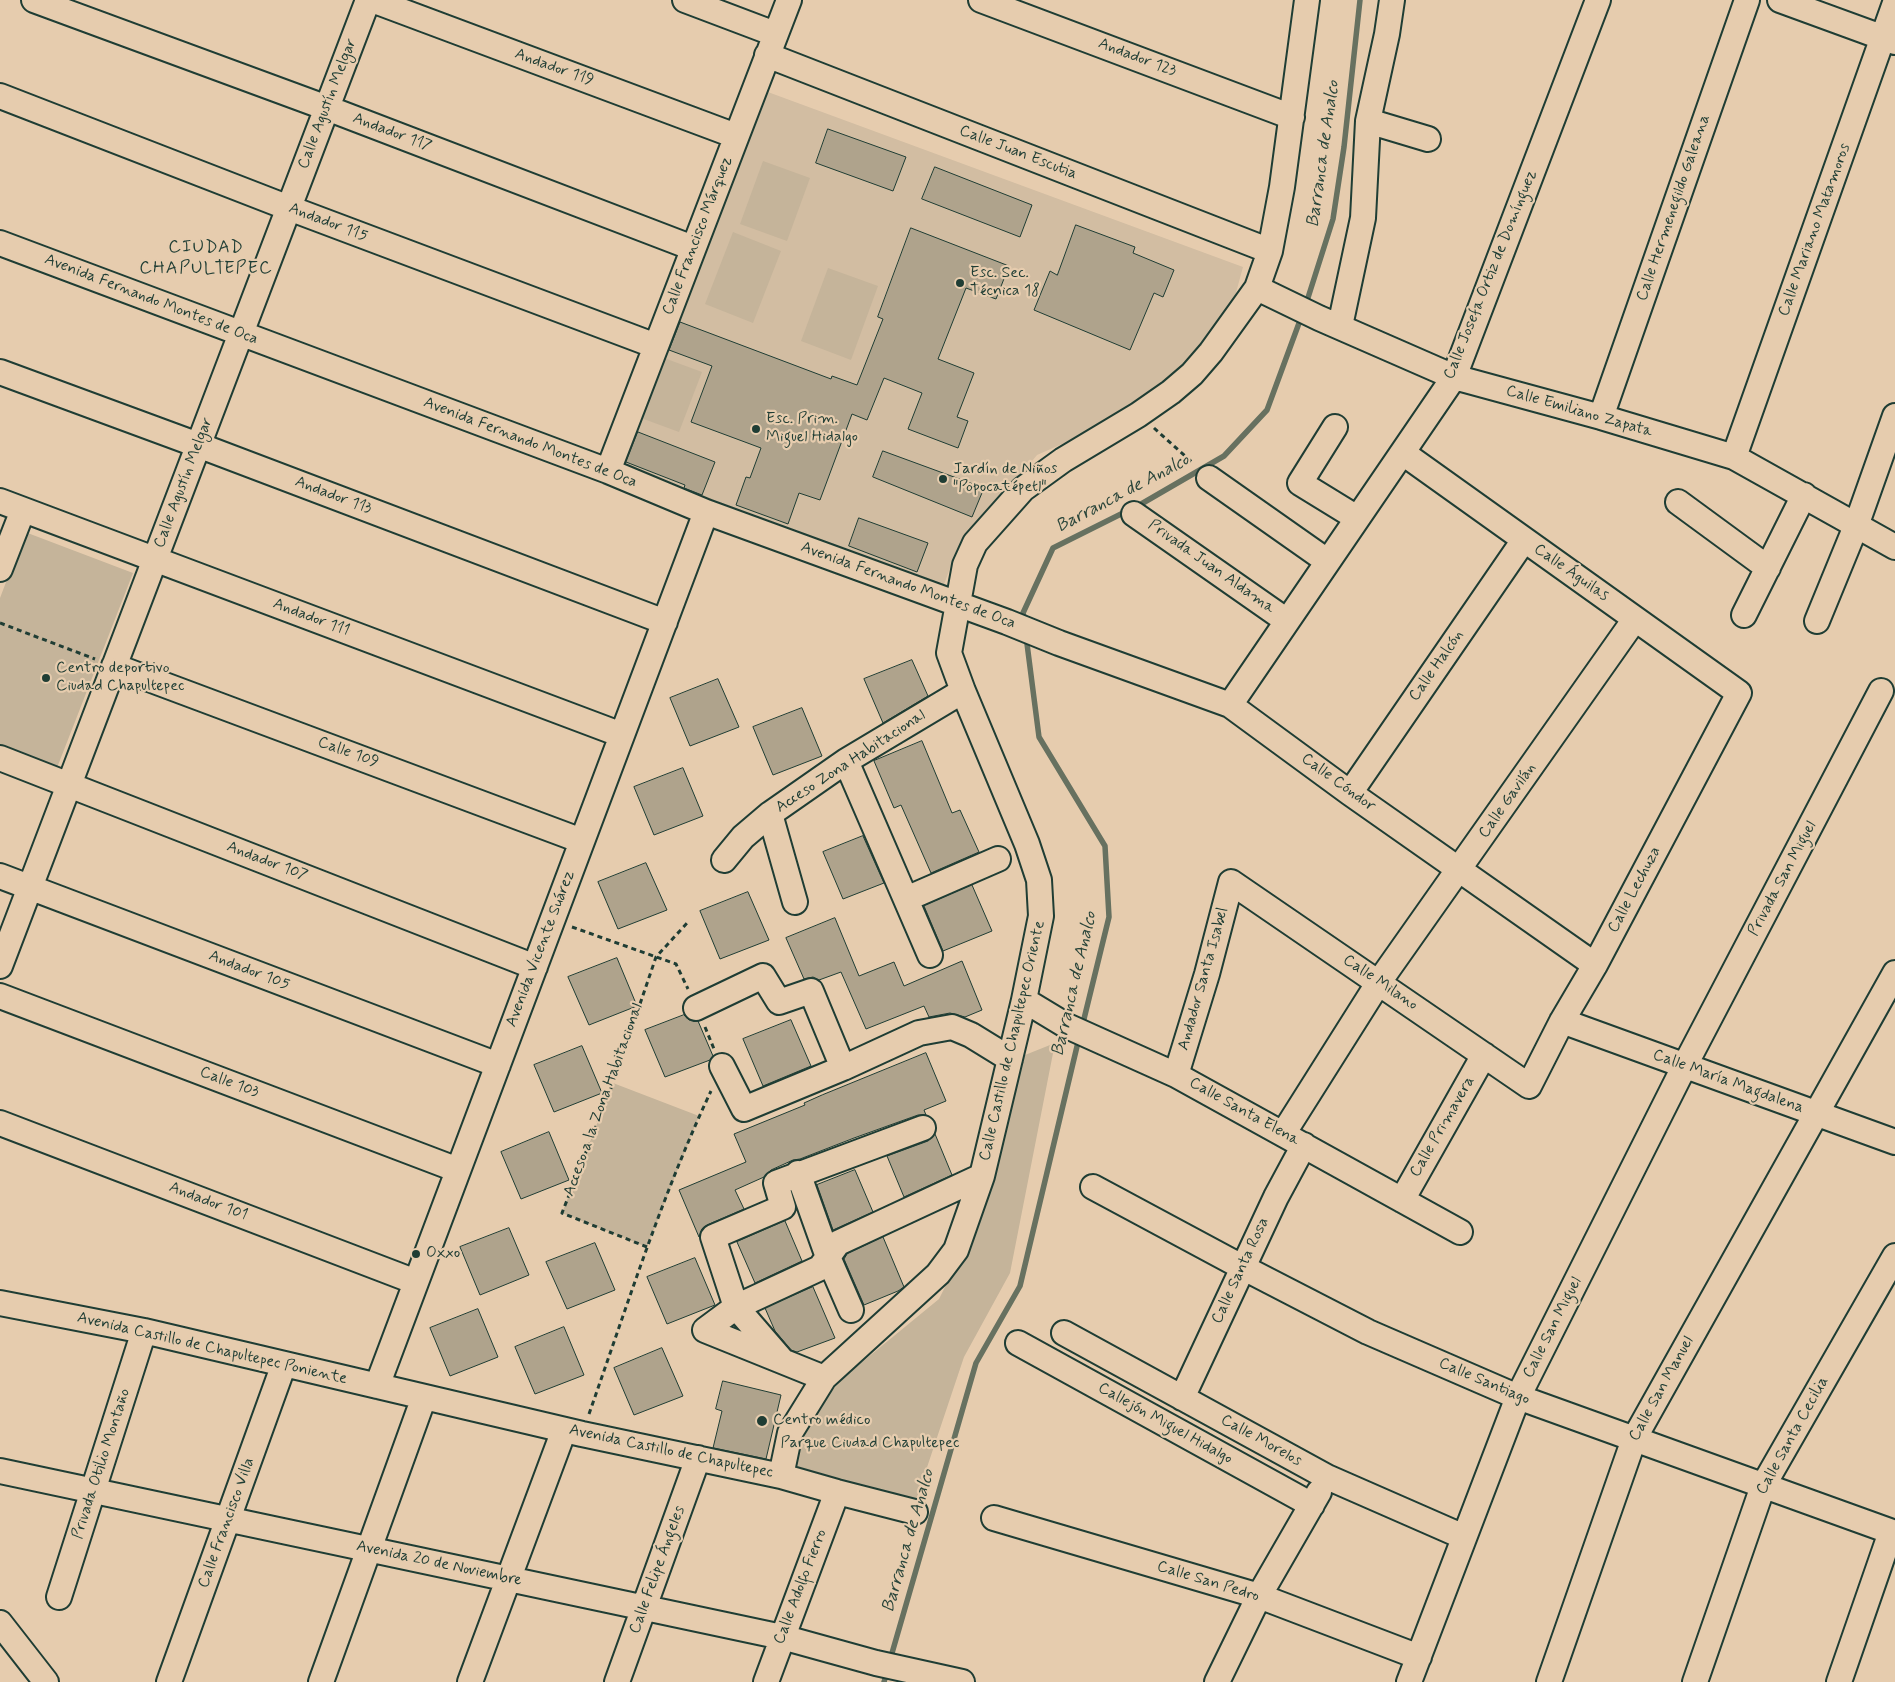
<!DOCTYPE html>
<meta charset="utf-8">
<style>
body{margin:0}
canvas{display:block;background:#e6ccae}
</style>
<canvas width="1895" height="1682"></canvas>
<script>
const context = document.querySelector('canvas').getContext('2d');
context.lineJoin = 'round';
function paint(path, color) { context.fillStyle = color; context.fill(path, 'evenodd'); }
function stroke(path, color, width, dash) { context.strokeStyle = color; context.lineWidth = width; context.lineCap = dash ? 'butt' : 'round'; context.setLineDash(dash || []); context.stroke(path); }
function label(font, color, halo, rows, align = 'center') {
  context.font = font + ' Mynerve,sans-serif'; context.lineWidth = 4.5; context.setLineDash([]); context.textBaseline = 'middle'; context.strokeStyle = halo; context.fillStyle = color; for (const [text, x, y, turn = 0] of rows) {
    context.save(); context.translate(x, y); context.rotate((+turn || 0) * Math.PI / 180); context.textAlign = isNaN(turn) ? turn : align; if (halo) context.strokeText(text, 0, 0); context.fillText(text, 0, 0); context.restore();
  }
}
paint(new Path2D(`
 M757 88 1243 267 1234 300 1183 371 1132 413 1037 455 998 503 973 527 957 549 942 590 611 466Z`), '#d2bda2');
paint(new Path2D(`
 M763 161 810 178 787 241 740 224Z
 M733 232 781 251 753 323 705 304Z
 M828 268 878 286 851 360 801 341Z
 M664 358 702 372 679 432 641 418Z
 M25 532 133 573 53 778 0 758V598Z
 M1055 1043 1010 1273 964 1357 909 1521 795 1471 802 1441 823 1400 850 1372 939 1299 974 1229 1011 1097 1025 1055Z
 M613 1083 699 1116 647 1247 562 1213Z`), '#c5b49a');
stroke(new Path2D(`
 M1306 304 1333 219 1344 147 1360 0
 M1136 507 1224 456 1267 410 1302 315
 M1025 621 1023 613 1053 548 1127 511
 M1026 636 1039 737 1105 846 1109 917 1082 1027
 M890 1660 976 1363 1020 1286 1079 1038
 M884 1682 887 1672`), '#677160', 5.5);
const building = new Path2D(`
 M828 129 906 157 893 191 816 163Z
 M935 167 1032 205 1020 237 922 199Z
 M1076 225 1135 247 1133 253 1174 270 1163 297 1154 293 1130 350 1034 310 1050 271 1057 275Z
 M911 228 1009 266 996 299 966 288 938 359 974 373 957 417 968 421 958 448 908 429 922 393 884 378 867 420 852 414 820 500 799 493 788 524 736 505 746 477 750 478 761 448 691 422 712 366 669 350 680 322 831 379 832 376 857 385 883 319 878 317Z
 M638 432 715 462 702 495 684 488 685 485 626 462Z
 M883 451 984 488 972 517 873 477Z
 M859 518 928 543 917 572 849 546Z
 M912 660 928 696 883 723 864 679Z
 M718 679 739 727 690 746 670 698Z
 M802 708 822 756 773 775 753 727Z
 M922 741 952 813 960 810 979 852 931 873 901 805 894 808 874 761Z
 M683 768 703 816 654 835 634 787Z
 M863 836 884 883 843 899 823 852Z
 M646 863 667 910 618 929 598 882Z
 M972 885 992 931 943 951 924 906Z
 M748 892 769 940 720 959 700 911Z
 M835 918 859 976 894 962 904 986 962 961 982 1010 965 1017 950 1013 929 1017 924 1006 866 1029 841 972 819 980 813 977 804 979 786 938Z
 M617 958 637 1006 589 1025 568 977Z
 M684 1015 689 1020 698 1021 713 1056 710 1060 665 1077 645 1030Z
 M791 1020 811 1066 763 1086 743 1039Z
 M582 1046 602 1093 554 1112 534 1065Z
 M926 1053 946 1101 924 1110 926 1115H918L854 1138 800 1159 793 1160 771 1170 764 1177 735 1190 744 1209 707 1225 702 1229 699 1237 679 1190 746 1162 734 1134 805 1105 804 1103 822 1095Z
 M549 1132 569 1180 521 1199 501 1152Z
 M935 1134 952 1175 904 1197 887 1156 928 1141Z
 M855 1170 873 1212 833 1230 817 1185Z
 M785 1221 802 1261 755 1283 737 1242Z
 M509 1228 529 1275 480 1295 460 1247Z
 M883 1237 904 1287 898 1291 864 1305 844 1259 847 1254Z
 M595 1243 615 1290 567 1309 546 1262Z
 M695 1258 715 1305 667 1324 647 1277Z
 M813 1287 835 1338 797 1352 791 1350 775 1331 765 1308Z
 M478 1309 498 1357 450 1376 430 1328Z
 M564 1327 584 1375 535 1394 515 1347Z
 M662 1348 683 1396 634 1415 614 1368Z
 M723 1381 781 1395 766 1459 713 1448 722 1411 716 1409Z`);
paint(building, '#afa38c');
stroke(building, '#1f3d34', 1);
const minor = new Path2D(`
 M34 0 327 108 693 248
 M372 0 736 136
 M685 0 775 34
 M981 0 1292 117
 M1780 0 1895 42
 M767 55 1270 251
 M0 96 289 208 656 346
 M1368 121 1428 139
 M0 243 608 471 706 512 1007 622 1059 643 1230 705 1350 793 1595 965
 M1257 288 1319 318 1454 377 1601 417 1734 457 1895 547
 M1340 326 1363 218 1368 121 1387 34 1392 0
 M0 372 198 445 665 622
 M1601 417 1747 0
 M1335 427 1300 483 1357 518
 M1734 457 1895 3
 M608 471 789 0
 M1209 478 1327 561
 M0 501 622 735
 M1678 502 1768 568
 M1134 514 1287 621
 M0 569 23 510
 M1744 615 1804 495
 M1817 621 1856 526 1895 416
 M114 666 582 841
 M1230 705 1454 377 1598 0
 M0 758 535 967
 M846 761 930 955
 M1350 793 1524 540
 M770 814 795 902
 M724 860 743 837 770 814 846 761 963 691
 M0 876 498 1065
 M906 899 998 859
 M0 966 368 0
 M0 996 458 1170
 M1024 1000 1067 1026 1176 1075 1460 1232
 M696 1008 763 976 779 1002 811 991 843 1068
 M1562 1021 1895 1142
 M722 1066 744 1109 843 1068 919 1033 952 1027 971 1035 1010 1059
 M1176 1075 1207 974 1231 882 1529 1086 1562 1021 1595 965 1739 693 1403 453
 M0 1123 416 1282
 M1283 1134 1379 982 1635 619
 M798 1173 828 1257 851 1310
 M1093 1187 1242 1267 1368 1332 1518 1397 1895 1533
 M1402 1200 1484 1055
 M0 1303 144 1331 582 1434 781 1476 837 1492 915 1512
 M1064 1333 1327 1477 1464 1537
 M1018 1343 1312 1505
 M781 1359 736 1307 713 1237 783 1207 776 1183 923 1128
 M824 1378 705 1330 736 1307 820 1268 838 1243 982 1176
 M377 1386 706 512
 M1182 1398 1276 1197 1304 1145
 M0 1471 782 1637 876 1663 962 1682
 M781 1476 790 1433 824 1378 938 1274 956 1250 982 1176 1024 1000 1041 916 1039 880 1027 844 963 691 949 653 965 565 975 543 1023 489 1063 460 1138 415 1171 392 1192 374 1211 352 1257 288 1270 251 1282 187 1307 0
 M994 1518 1259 1596 1419 1657
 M59 1597 144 1331
 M0 1623 46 1682
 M169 1682 284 1364
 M321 1682 424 1397
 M470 1682 564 1430
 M617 1682 698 1458
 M766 1682 837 1492
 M1217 1682 1259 1596 1319 1492
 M1409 1682 1518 1397 1684 1067 1881 691
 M1549 1682 1634 1439 1895 973
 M1695 1682 1763 1486 1895 1256
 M1839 1682 1891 1532`);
stroke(minor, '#1f3d34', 28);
stroke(new Path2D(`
 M1154 428 1194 464
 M0 623 95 659
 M572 927 676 964 688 989
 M705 1027 714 1049
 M647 1247 562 1213 613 1083 656 957 688 922
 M589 1414C627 1306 662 1195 711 1091`), '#1f3d34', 3, [5, 4]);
stroke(minor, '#e6ccae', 24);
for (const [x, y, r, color] of [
 [960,283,5,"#1f3d34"],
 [756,429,5,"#1f3d34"],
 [943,479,5,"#1f3d34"],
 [46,678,5,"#1f3d34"],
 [416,1254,5,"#1f3d34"],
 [762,1421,6,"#1f3d34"]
]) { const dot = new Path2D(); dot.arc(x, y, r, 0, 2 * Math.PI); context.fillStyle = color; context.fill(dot); stroke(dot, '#e6ccae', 2); }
label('16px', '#1f3d34', '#e6ccae', [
 ["Andador 123",1137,58,21],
 ["Andador 119",554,68,20],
 ["Calle Agustín Melgar",328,104,-69],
 ["Andador 117",392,133,21],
 ["Calle Juan Escutia",1018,153,21],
 ["Calle Hermenegildo Galeana",1674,208,-71],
 ["Andador 115",328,223,21],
 ["Calle Mariano Matamoros",1815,230,-70],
 ["Calle Francisco Márquez",698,236,-69],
 ["Calle Josefa Ortiz de Domínguez",1491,275,-68],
 ["Avenida Fernando Montes de Oca",151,300,21],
 ["Calle Emiliano Zapata",1579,412,16],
 ["Avenida Fernando Montes de Oca",530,443,21],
 ["Calle Agustín Melgar",184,483,-69],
 ["Andador 113",333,496,21],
 ["Privada Juan Aldama",1211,567,35],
 ["Calle Águilas",1571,573,35],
 ["Avenida Fernando Montes de Oca",908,586,20],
 ["Andador 111",311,618,21],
 ["Calle Halcón",1437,666,-55],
 ["Calle 109",348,753,20],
 ["Acceso Zona Habitacional",851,762,-33],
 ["Calle Cóndor",1338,783,36],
 ["Calle Gavilán",1508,801,-55],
 ["Andador 107",267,862,21],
 ["Privada San Miguel",1783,879,-62],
 ["Calle Lechuza",1635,890,-62],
 ["Avenida Vicente Suárez",541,949,-69],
 ["Andador 105",249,971,21],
 ["Andador Santa Isabel",1204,979,-74],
 ["Calle Milano",1380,983,34],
 ["Calle Castillo de Chapultepec Oriente",1013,1041,-77],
 ["Calle María Magdalena",1728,1082,20],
 ["Calle 103",229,1083,21],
 ["Acceso a la Zona Habitacional",604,1100,-70],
 ["Calle Santa Elena",1244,1112,29],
 ["Calle Primavera",1443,1127,-60],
 ["Andador 101",208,1202,21],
 ["Calle Santa Rosa",1241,1271,-65],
 ["Calle San Miguel",1553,1328,-63],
 ["Avenida Castillo de Chapultepec Poniente",212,1349,13],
 ["Calle Santiago",1484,1382,23],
 ["Calle San Manuel",1662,1389,-61],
 ["Callejón Miguel Hidalgo",1165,1424,29],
 ["Calle Santa Cecilia",1793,1436,-61],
 ["Calle Morelos",1261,1441,29],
 ["Avenida Castillo de Chapultepec",671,1452,12],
 ["Privada Otilio Montaño",102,1464,-72],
 ["Calle Francisco Villa",227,1523,-70],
 ["Avenida 20 de Noviembre",439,1564,12],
 ["Calle Felipe Ángeles",658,1570,-70],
 ["Calle San Pedro",1208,1582,17],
 ["Calle Adolfo Fierro",801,1587,-69]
]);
label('16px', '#1f3d34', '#e6ccae', [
 ["Esc. Sec.",970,274],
 ["Técnica 18",970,292],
 ["Esc. Prim.",766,420],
 ["Miguel Hidalgo",766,438],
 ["Jardín de Niños",953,470],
 ["\"Popocatépetl\"",953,488],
 ["Centro deportivo",56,669],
 ["Ciudad Chapultepec",56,687],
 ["Oxxo",426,1254],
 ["Centro médico",773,1421]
], 'left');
label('16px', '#274339', '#e6ccae', [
 ["Parque Ciudad Chapultepec",870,1444]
]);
label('italic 18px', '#2b463b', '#e6ccae', [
 ["Barranca de Analco",1324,154,-82],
 ["Barranca de Analco",1123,494,-28],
 ["Barranca de Analco",1075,984,-77],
 ["Barranca de Analco",909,1541,-74]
]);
context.letterSpacing = '1px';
label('18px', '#1f3d34', '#e6ccae', [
 ["CIUDAD",206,248],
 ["CHAPULTEPEC",206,269]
]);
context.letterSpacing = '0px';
</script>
